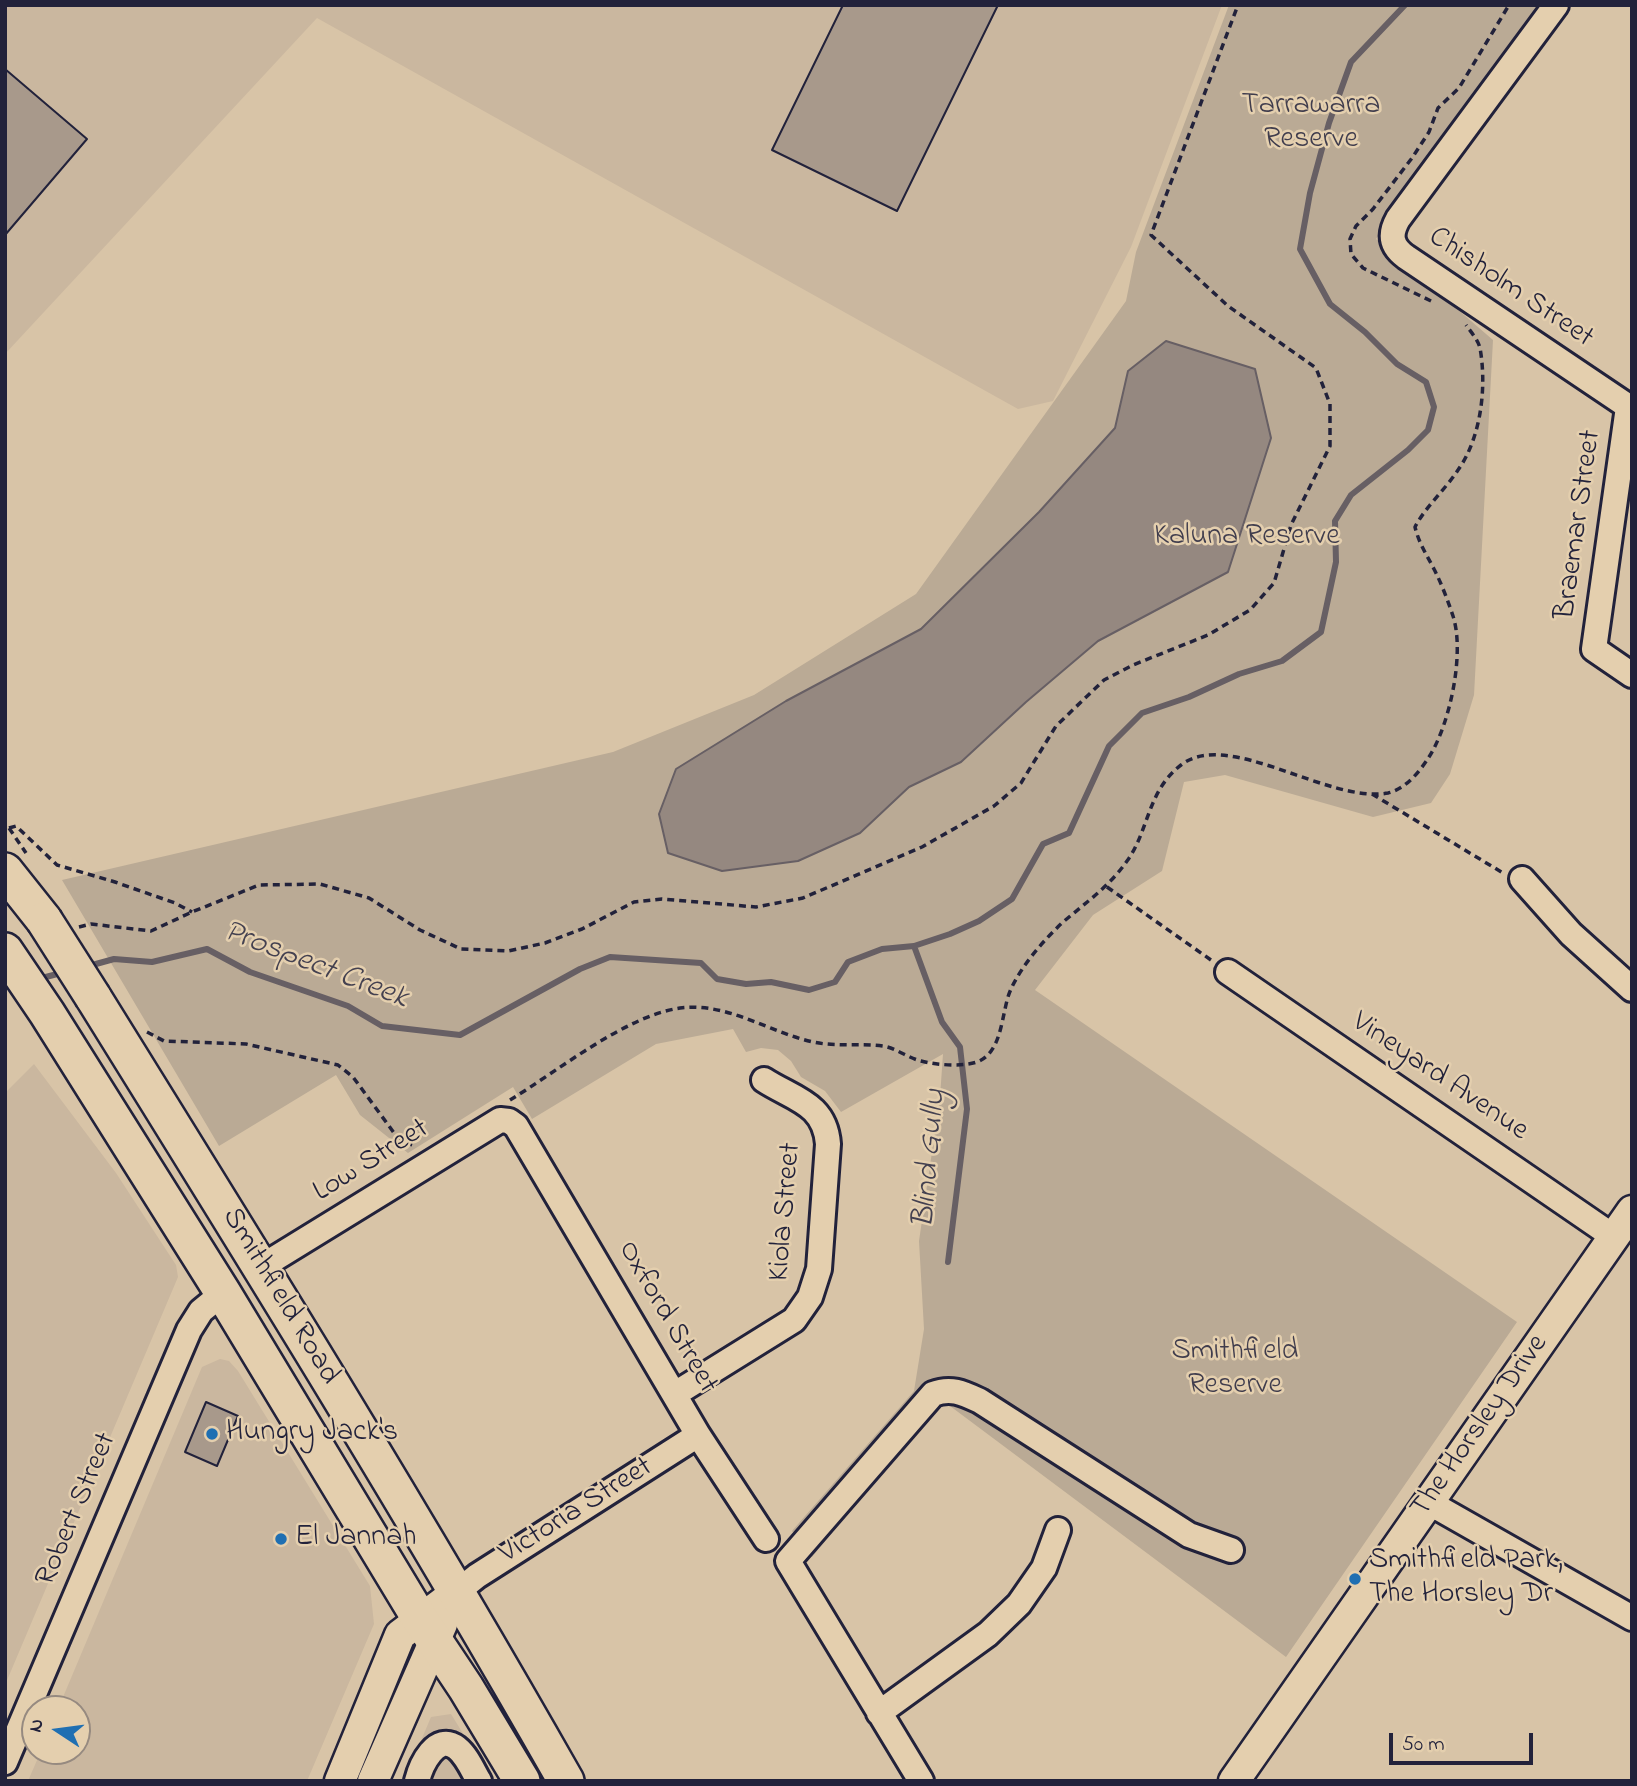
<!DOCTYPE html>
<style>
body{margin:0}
#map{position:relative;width:1637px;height:1786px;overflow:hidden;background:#d8c4a7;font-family:"Indie Flower",sans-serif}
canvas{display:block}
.frame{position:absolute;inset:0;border:7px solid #22223b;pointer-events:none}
.north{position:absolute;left:21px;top:1695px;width:70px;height:70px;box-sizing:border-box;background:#e4cfae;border:2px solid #968a80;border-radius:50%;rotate:283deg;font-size:19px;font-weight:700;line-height:28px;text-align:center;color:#22223b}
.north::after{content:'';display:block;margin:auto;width:24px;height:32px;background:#1f6fb2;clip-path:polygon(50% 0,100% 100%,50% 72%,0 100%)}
.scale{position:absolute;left:1389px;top:1733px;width:144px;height:32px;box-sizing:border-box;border:4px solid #22223b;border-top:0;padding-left:9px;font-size:21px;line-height:24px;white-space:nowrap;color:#22223b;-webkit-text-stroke:5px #e4cfae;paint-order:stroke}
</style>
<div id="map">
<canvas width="1637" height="1786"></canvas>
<div class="frame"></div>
<div class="north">N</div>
<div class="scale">50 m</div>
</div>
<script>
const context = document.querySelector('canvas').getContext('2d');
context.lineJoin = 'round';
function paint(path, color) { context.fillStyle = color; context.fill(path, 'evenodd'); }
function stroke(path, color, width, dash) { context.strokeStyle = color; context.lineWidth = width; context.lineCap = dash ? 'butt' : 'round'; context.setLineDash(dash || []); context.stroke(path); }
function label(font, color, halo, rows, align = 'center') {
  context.font = font + ' "Indie Flower",sans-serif'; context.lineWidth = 5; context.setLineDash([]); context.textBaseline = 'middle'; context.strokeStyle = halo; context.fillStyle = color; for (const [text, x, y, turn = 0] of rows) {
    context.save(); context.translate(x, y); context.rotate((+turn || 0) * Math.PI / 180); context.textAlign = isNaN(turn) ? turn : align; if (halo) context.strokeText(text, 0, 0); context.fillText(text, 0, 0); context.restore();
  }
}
paint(new Path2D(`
 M5 5H1222L1131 247 1053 401 1018 409 317 18 5 354Z
 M34 1064 116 1173 176 1265 178 1277 5 1685V1093Z
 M220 1359 229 1361 238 1371 370 1586 374 1624 307 1781H28L41 1751H77V1709H58L202 1367Z
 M451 1714 492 1781H404L431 1717Z`), '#cab79f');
paint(new Path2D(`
 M1229 5H1547L1376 239 1493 340 1474 695 1450 774 1431 803 1373 817 1225 775 1184 782 1162 871 1093 915 1035 990 1517 1322 1286 1657 942 1400 812 1557 792 1531 914 1391 924 1329 919 1241 940 1097 943 1054 841 1112 825 1091 801 1077 791 1061 778 1050 761 1048 746 1052 733 1029 656 1044 532 1119 513 1087 408 1153 360 1115 336 1075 219 1146 62 880 613 752 754 695 916 594 1126 301 1136 252Z`), '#baaa95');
const water = new Path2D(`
 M1166 341 1255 369 1271 438 1228 572 1098 641 1026 702 961 762 909 787 860 833 798 861 722 871 668 853 659 814 676 769 786 701 921 629 1039 512 1115 428 1128 371Z`);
paint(water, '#958880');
stroke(water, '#675f64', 2);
stroke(new Path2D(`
 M914 946 942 1022 960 1047 967 1109 948 1262
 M85 967 114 959 152 962 207 949 250 972 348 1006 382 1026 460 1035 580 969 610 957 701 963 717 979 746 984 771 982 809 990 835 982 848 962 882 949 914 946 950 934 979 921 1012 899 1043 844 1069 833 1109 746 1142 713 1189 697 1239 674 1282 661 1321 632 1336 562 1335 521 1351 495 1408 450 1428 430 1434 407 1426 382 1397 364 1365 332 1330 304 1300 249 1310 193 1329 123 1351 62 1405 5
 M38 979 65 972`), '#675f64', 6);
const building = new Path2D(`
 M843 5H998L897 211 772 150Z
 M5 69 87 139 5 235Z
 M206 1402 238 1416 217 1466 185 1452Z`);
paint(building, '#a8998b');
stroke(building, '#22223b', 2);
const minor = new Path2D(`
 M1556 5 1398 219C1389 235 1391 246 1406 257L1632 409
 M1628 407 1594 649 1632 675
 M1522 879 1571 934 1632 989
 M1228 972 1614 1237
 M261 1267 500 1120 509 1121 516 1126 698 1435 766 1539
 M675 1394 794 1320 810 1297 819 1269 828 1144C825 1103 793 1099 764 1080
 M1428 1502 1632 1618
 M457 1592 477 1576 698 1435
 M879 1713 988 1634 1019 1604 1044 1568 1058 1530
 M5 1762 189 1330 201 1311 223 1293
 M417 1781C421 1765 436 1732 457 1748 467 1756 473 1771 479 1781
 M921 1781 788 1561 933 1394C951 1387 963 1393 980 1401L1189 1535 1231 1550`);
const major = new Path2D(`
 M340 1781 400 1635 457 1592
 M373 1781 442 1624
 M1234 1781 1632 1211`);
const highway = new Path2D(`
 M5 871 44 920
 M5 951 47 1013 223 1293 420 1619 466 1688 522 1781
 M93 997C254 1256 415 1515 566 1781`);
stroke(minor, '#22223b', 30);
stroke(major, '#22223b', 35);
stroke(highway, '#22223b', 40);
stroke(new Path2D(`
 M1431 301 1363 268 1351 254 1350 239 1356 226 1373 209 1412 158 1429 132 1438 108 1459 88 1509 5
 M1372 794 1503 873
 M9 828 16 826 57 865 115 882 175 903 192 912
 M9 828 26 853
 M1107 887 1211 960
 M79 927 91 924 151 931 192 912 259 885 320 884 369 898 420 930 461 949 508 951 545 943 582 929 634 902 662 899 756 907 803 898 922 847 994 806 1021 783 1056 726 1104 680 1133 665 1208 635 1250 610 1274 583 1291 525 1330 446V404L1316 368 1228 306 1151 235 1238 5
 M147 1032 164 1041 246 1044 338 1065 353 1077 400 1141 416 1146
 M510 1100C558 1071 625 1016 680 1008 728 1002 768 1032 813 1042 836 1047 860 1043 883 1046 896 1048 908 1058 921 1061 936 1065 962 1067 977 1062 1004 1052 1001 1010 1011 989 1022 965 1043 941 1062 923 1085 903 1109 887 1127 861 1149 831 1147 791 1181 765 1228 728 1328 804 1388 793 1406 789 1420 771 1429 757 1450 724 1465 653 1453 616 1448 601 1442 585 1435 571 1427 555 1419 544 1415 527 1426 506 1445 490 1458 470 1481 438 1487 387 1480 348 1478 340 1471 332 1466 325`), '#22223b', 3.5, [7, 5]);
stroke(minor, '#e4cfae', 24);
stroke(major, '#e4cfae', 30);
stroke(highway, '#e4cfae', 35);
const highwayBridge = new Path2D(`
 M44 920 93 997`);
stroke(highwayBridge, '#22223b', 40, []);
stroke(highwayBridge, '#e4cfae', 35);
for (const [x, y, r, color] of [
 [212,1434,7,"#1f6fb2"],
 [281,1539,7,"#1f6fb2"],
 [1355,1579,7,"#1f6fb2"]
]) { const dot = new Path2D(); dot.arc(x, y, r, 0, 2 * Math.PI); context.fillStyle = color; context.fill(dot); stroke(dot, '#e4cfae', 2.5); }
label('30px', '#403d4d', '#e4cfae', [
 ["Tarrawarra",1311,107],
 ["Reserve",1311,141],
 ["Kaluna Reserve",1247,538],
 ["Smithfield",1235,1353],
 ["Reserve",1235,1387]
]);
label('30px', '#22223b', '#e4cfae', [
 ["Chisholm Street",1510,289,34],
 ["Braemar Street",1580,525,-82],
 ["Vineyard Avenue",1439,1078,34],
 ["Low Street",372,1162,-32],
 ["Kiola Street",787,1212,-85],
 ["Smithfield Road",279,1297,59],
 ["Oxford Street",666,1318,60],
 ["The Horsley Drive",1481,1427,-55],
 ["Robert Street",78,1510,-67],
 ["Victoria Street",577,1512,-32]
]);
label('30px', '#22223b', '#e4cfae', [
 ["Hungry Jack's",226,1434],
 ["El Jannah",295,1539],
 ["Smithfield Park,",1369,1562],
 ["The Horsley Dr",1369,1596]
], 'left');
label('italic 32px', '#444150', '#e4cfae', [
 ["Prospect Creek",315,967,21],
 ["Blind Gully",932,1159,-85]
]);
</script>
